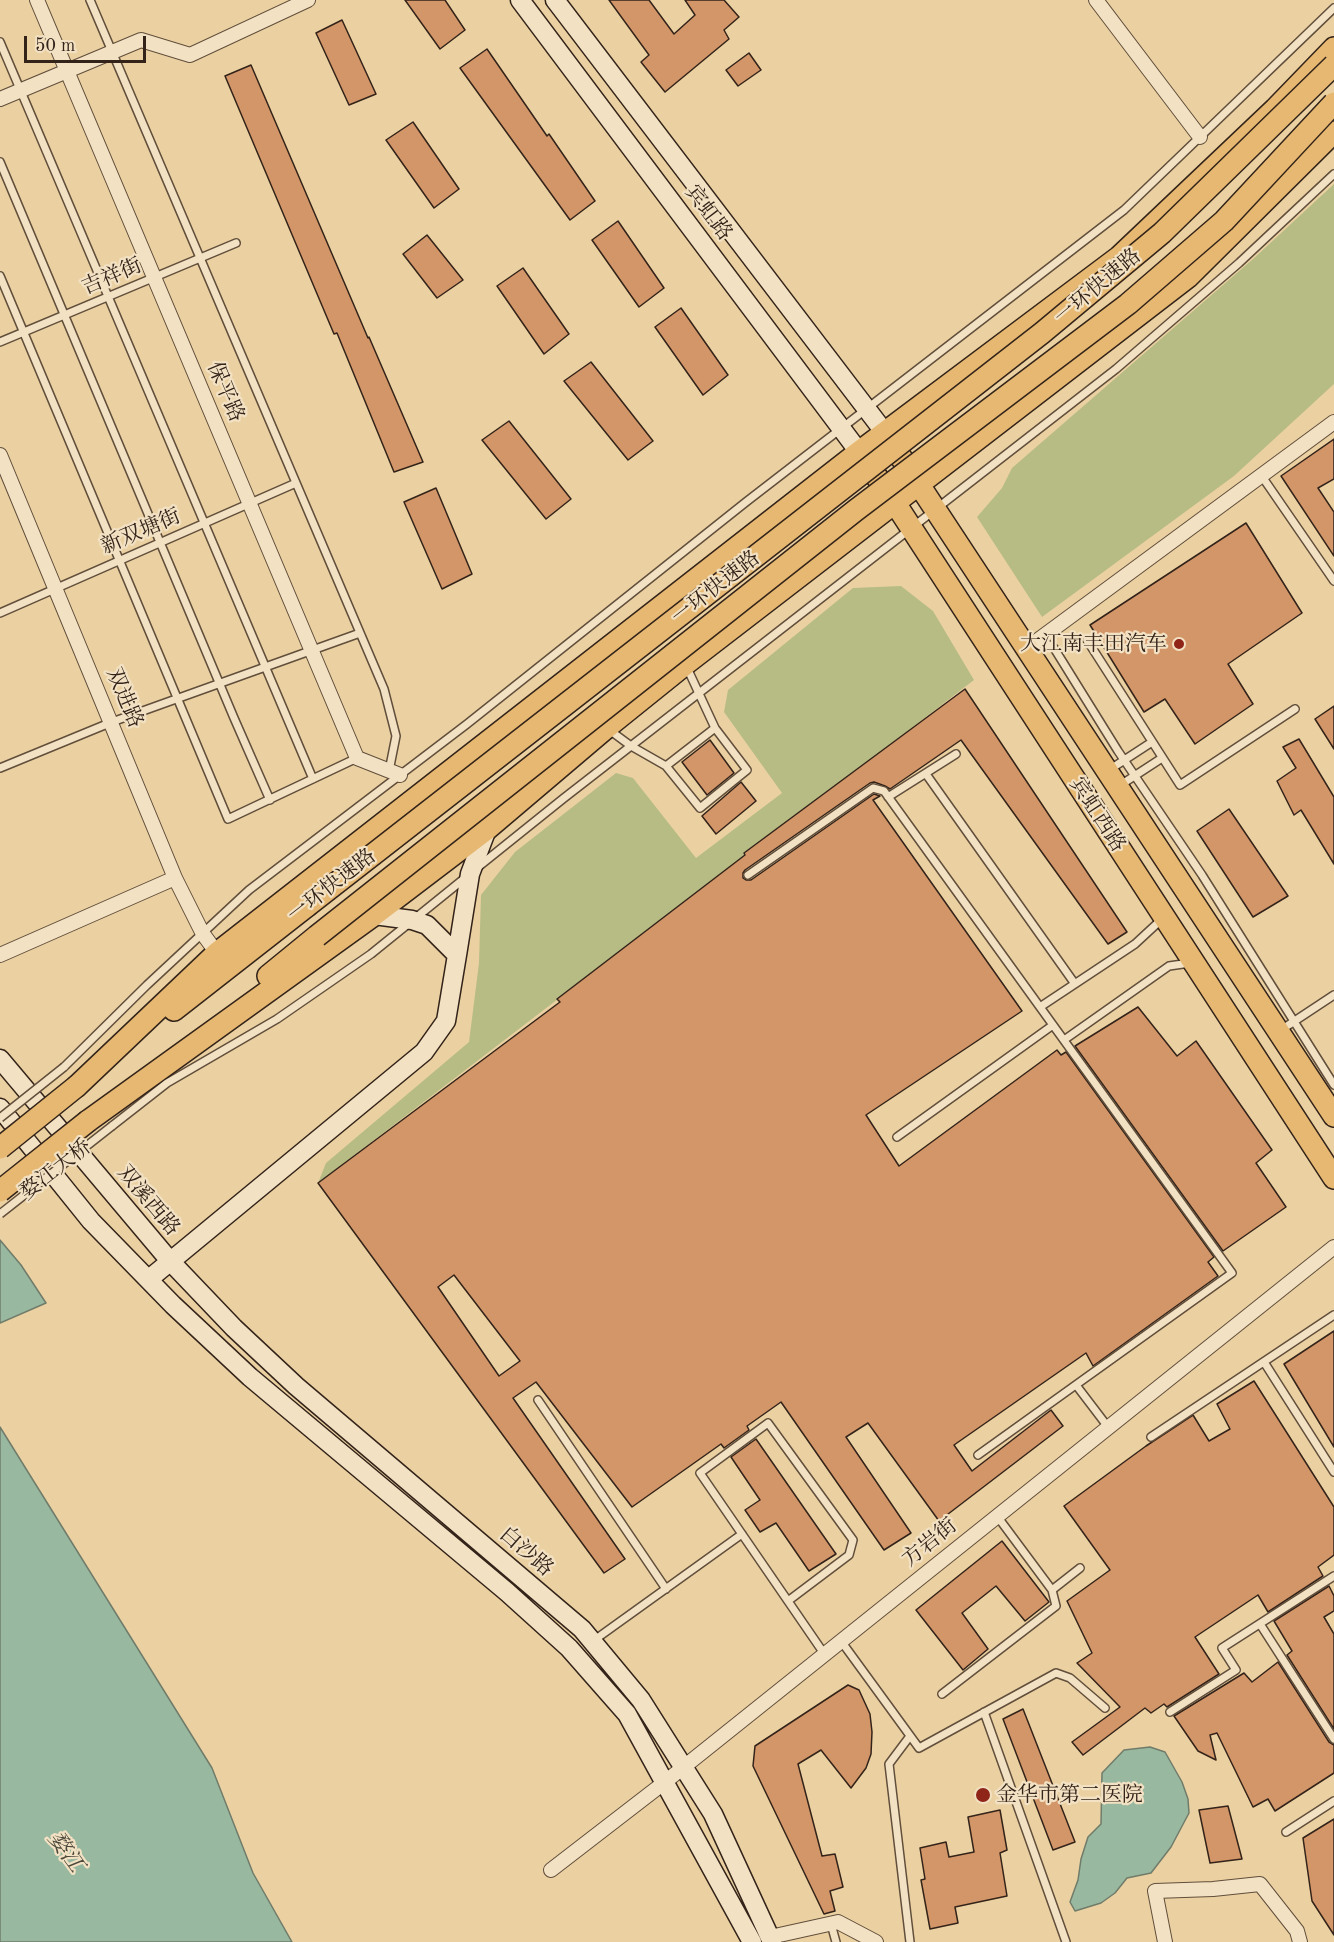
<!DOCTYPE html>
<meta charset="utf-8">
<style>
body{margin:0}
#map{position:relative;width:1334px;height:1942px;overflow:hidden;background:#ebd1a2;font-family:"Old Standard TT",serif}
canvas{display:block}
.scale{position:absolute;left:24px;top:36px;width:122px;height:27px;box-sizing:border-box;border:3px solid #332319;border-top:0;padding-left:8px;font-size:18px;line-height:21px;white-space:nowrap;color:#332319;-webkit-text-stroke:4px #f2e1c3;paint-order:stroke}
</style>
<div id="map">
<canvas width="1334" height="1942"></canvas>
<div class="scale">50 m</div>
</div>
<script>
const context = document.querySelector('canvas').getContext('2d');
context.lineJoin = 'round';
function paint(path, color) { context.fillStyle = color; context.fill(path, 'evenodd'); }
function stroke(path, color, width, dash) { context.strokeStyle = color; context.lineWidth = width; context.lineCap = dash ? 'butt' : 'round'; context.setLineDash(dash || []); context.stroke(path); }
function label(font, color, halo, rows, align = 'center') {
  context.font = font + ' "Old Standard TT","Noto Serif SC",serif'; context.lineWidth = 4.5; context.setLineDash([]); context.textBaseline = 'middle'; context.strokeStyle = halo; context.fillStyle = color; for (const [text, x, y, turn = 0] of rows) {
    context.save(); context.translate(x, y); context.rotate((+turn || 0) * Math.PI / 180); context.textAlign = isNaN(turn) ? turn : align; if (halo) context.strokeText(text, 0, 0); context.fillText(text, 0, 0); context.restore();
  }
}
paint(new Path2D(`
 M1334 184V384L1234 476 1042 617 977 517 1002 488 1012 468 1253 259Z
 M901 586 933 611 974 680 318 1183 326 1163 469 1042 479 963 481 895 515 852 616 773 633 778 696 858 782 793 724 712 728 690 853 588Z`), '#b7bc85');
const water = new Path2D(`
 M0 1240 21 1265 46 1303 0 1323Z
 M0 1427 212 1768 253 1873 292 1942H0Z
 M1150 1747 1165 1752 1182 1782 1188 1799 1189 1813 1171 1847 1151 1873 1127 1878 1115 1893 1101 1903 1075 1911 1070 1902 1078 1880 1081 1859 1088 1837 1101 1824 1102 1773 1124 1750Z`);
paint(water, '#99b8a0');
stroke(water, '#707c6a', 1.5);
const building = new Path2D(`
 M405 0H445L465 30 440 49Z
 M609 0H649L674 34 695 15 685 0H724L739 17 724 30 729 39 665 92 641 62 649 55Z
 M342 20 376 94 349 105 316 33Z
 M487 49 547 136 549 134 595 201 570 220 460 68Z
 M749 53 761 70 738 86 726 70Z
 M251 65 368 338 369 337 423 462 394 472 337 333 334 334 225 76Z
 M413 122 459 189 434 208 386 140Z
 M618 221 664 288 639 307 592 240Z
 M427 235 463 280 437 298 403 254Z
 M523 268 569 334 544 354 497 286Z
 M681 308 728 375 703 395 655 327Z
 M591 362 653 441 628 460 564 381Z
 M509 421 571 499 546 519 482 440Z
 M1334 439V479L1318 488 1334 512V556L1281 476Z
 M436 488 472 574 442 589 404 502Z
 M1246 523 1302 613 1228 664 1253 704 1195 744 1165 699 1144 712 1090 625Z
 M965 689 1127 932 1108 944 961 740 890 789 885 786 874 782 870 783 745 870 743 873V878L746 880H751L874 794 880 796 873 800 1022 1011 866 1115 899 1166 1057 1050 1061 1055 1066 1052 1214 1257 1208 1262 1218 1276 1093 1366 1086 1353 954 1445 972 1471 1051 1410 1063 1426 939 1521 868 1423 846 1437 911 1533 884 1550 781 1402 747 1426 749 1430 724 1448 721 1444 632 1507 536 1382 513 1398 625 1559 604 1573 318 1183 560 1002 557 999 745 855 744 853ZM454 1275 520 1361 499 1376 438 1287Z
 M1334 706V749L1315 719Z
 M1299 739 1334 797V864L1301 810 1294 815 1277 781 1296 768 1283 747Z
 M710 740 734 773 707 795 682 762Z
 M741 782 756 801 716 834 702 816Z
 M1229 809 1288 896 1253 917 1197 831Z
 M1138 1007 1177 1056 1196 1041 1272 1150 1256 1163 1286 1207 1223 1251 1075 1046Z
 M1334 1331V1447L1284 1364Z
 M1254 1381 1334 1507V1555L1318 1567 1323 1576 1268 1612 1258 1595 1195 1637 1219 1674 1167 1707 1164 1704 1151 1713 1145 1708 1083 1755 1072 1742 1120 1707 1077 1663 1092 1653 1067 1601 1110 1570 1064 1506 1146 1446 1193 1415 1209 1441 1230 1429 1217 1404Z
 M756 1439 836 1554 809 1571 776 1523 760 1532 745 1510 760 1500 731 1457Z
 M1002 1541 1049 1602 1025 1621 996 1586 962 1613 988 1649 963 1670 916 1610Z
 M1329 1586 1334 1596V1611L1324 1617 1334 1634V1729L1287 1655 1292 1651 1274 1621Z
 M1278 1662 1329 1742 1334 1745V1773L1275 1811 1268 1799 1253 1807 1217 1733 1210 1735 1216 1760 1198 1751 1174 1716 1244 1673 1252 1682Z
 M848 1685 859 1690 870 1714 872 1732 871 1754 866 1768 851 1788 821 1750 798 1764 822 1856 835 1854 843 1887 830 1891 835 1911 824 1914 753 1766 755 1746Z
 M1023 1709 1075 1842 1053 1850 1003 1719Z
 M1228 1806 1242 1859 1210 1863 1199 1810Z
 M1000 1810 1007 1850 1000 1853 1007 1896 955 1907 958 1923 930 1929 921 1880 925 1879 920 1848 946 1842 949 1857 974 1852 968 1817Z
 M1334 1819V1935L1312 1901 1303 1838Z`);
paint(building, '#d39669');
stroke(building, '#332319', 1.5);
const service = new Path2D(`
 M90 0 384 689 396 736 389 771
 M0 42 313 779
 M0 162 234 718 270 800
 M0 276 228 819 357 758
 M0 342 236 243
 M1261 475 1334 581
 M0 613 296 483
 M1039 639 1054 648 1118 751 1202 875 1334 1085
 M1087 640 1180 785 1295 709
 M608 729 631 746 666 766 715 728 689 672 688 665
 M666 766 700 808 747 770 715 728
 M0 768 112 722 360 633
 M1109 770 1152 742
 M926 774 1075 984
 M1119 786 1162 758
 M888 797 956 754
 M478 867 564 798 1116 369 1239 263 1334 174
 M748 875 873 788 884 791 1232 1273 978 1455
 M1040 1007 1135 944 1162 919
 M1281 1030 1334 995
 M1064 1040 1169 966 1190 963
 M64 1067 147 985 249 890 467 724 746 502 1124 210 1334 8
 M112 1126 167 1083 277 1019 371 954 465 878
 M897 1137 1053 1025
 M1264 1362 1334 1472
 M1076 1385 1108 1427
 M538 1400 666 1589
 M1151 1437 1334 1315
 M997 1516 1052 1590
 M788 1601 849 1555 853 1540 768 1423 700 1473 825 1655
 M1260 1624 1334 1739
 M593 1641 742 1534
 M841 1641 919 1748 1056 1673 1070 1678 1105 1708
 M942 1694 1056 1606 1052 1590 1080 1568
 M984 1712 1066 1942
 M1170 1712 1236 1670 1222 1648 1334 1576
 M910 1736 889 1764 910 1942
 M1286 1832 1334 1801
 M831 1924 836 1942`);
const minor = new Path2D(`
 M37 0 357 758 400 775
 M1096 0 1200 137
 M0 99 141 40 190 55 308 0
 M0 455 175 878 203 934 217 953
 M1026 649 1334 422
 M0 955 175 878
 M551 1870 665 1782 1334 1247
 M770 1937 838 1922 876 1942
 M1165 1942 1155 1891 1213 1889 1260 1884 1297 1931 1300 1942`);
const secondary = new Path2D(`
 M520 0 859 452
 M555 0 885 433
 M374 915 412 920 427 925 457 955 470 874 487 829
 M0 1059 170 1261 234 1328 296 1386 582 1629 641 1700 713 1814 772 1942
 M0 1108 91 1221 173 1305 250 1377 507 1592 569 1648 627 1714 752 1942
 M149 1279 424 1052 446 1021 457 955`);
const primary = new Path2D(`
 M885 433 1334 1116
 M860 453 895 503 1334 1178`);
const trunk = new Path2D(`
 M268 976 317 936
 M174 1010 307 906
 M77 1086 217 953 859 452 1119 257 1275 109 1334 48
 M88 1121 374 915 487 829 606 728 688 662 1188 277 1334 132`);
stroke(service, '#614e3b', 10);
stroke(minor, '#614e3b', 16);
stroke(secondary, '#332319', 21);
stroke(primary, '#332319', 24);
stroke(trunk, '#332319', 24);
stroke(service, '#f2e1c3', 7);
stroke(minor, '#f2e1c3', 14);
stroke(secondary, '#f2e1c3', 18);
stroke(primary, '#e6b871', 21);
stroke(trunk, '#e6b871', 21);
const serviceBridge = new Path2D(`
 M0 1118 64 1067
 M0 1214 112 1126`);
const trunkBridge = new Path2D(`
 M307 906 1042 333 1162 233 1334 65
 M317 936 856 510 1128 304 1224 221 1334 103
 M0 1148 77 1086
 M0 1191 88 1121`);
stroke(serviceBridge, '#614e3b', 10, []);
stroke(trunkBridge, '#332319', 24, []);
stroke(serviceBridge, '#f2e1c3', 7);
stroke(trunkBridge, '#e6b871', 21);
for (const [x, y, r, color] of [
 [1179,644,6,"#8f2418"],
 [983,1795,8,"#8f2418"]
]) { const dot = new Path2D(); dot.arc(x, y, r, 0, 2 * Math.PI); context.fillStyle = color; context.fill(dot); stroke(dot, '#f2e1c3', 2); }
label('21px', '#332319', '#f2e1c3', [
 ["宾虹路",708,213,53],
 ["吉祥街",112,277,-23],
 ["一环快速路",1098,287,-40],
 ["保平路",225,392,67],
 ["新双塘街",141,532,-23],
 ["一环快速路",716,588,-38],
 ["双进路",124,698,67],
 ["宾虹西路",1097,815,57],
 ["一环快速路",332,886,-38],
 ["婺江大桥",56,1170,-38],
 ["双溪西路",148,1201,50],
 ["方岩街",930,1543,-39],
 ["白沙路",526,1552,41]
]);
label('21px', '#332319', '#f2e1c3', [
 ["大江南丰田汽车",1167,644],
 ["金华市第二医院",996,1795,"left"]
], 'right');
label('italic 22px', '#4c483b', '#f2e1c3', [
 ["婺江",65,1852,54]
]);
</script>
